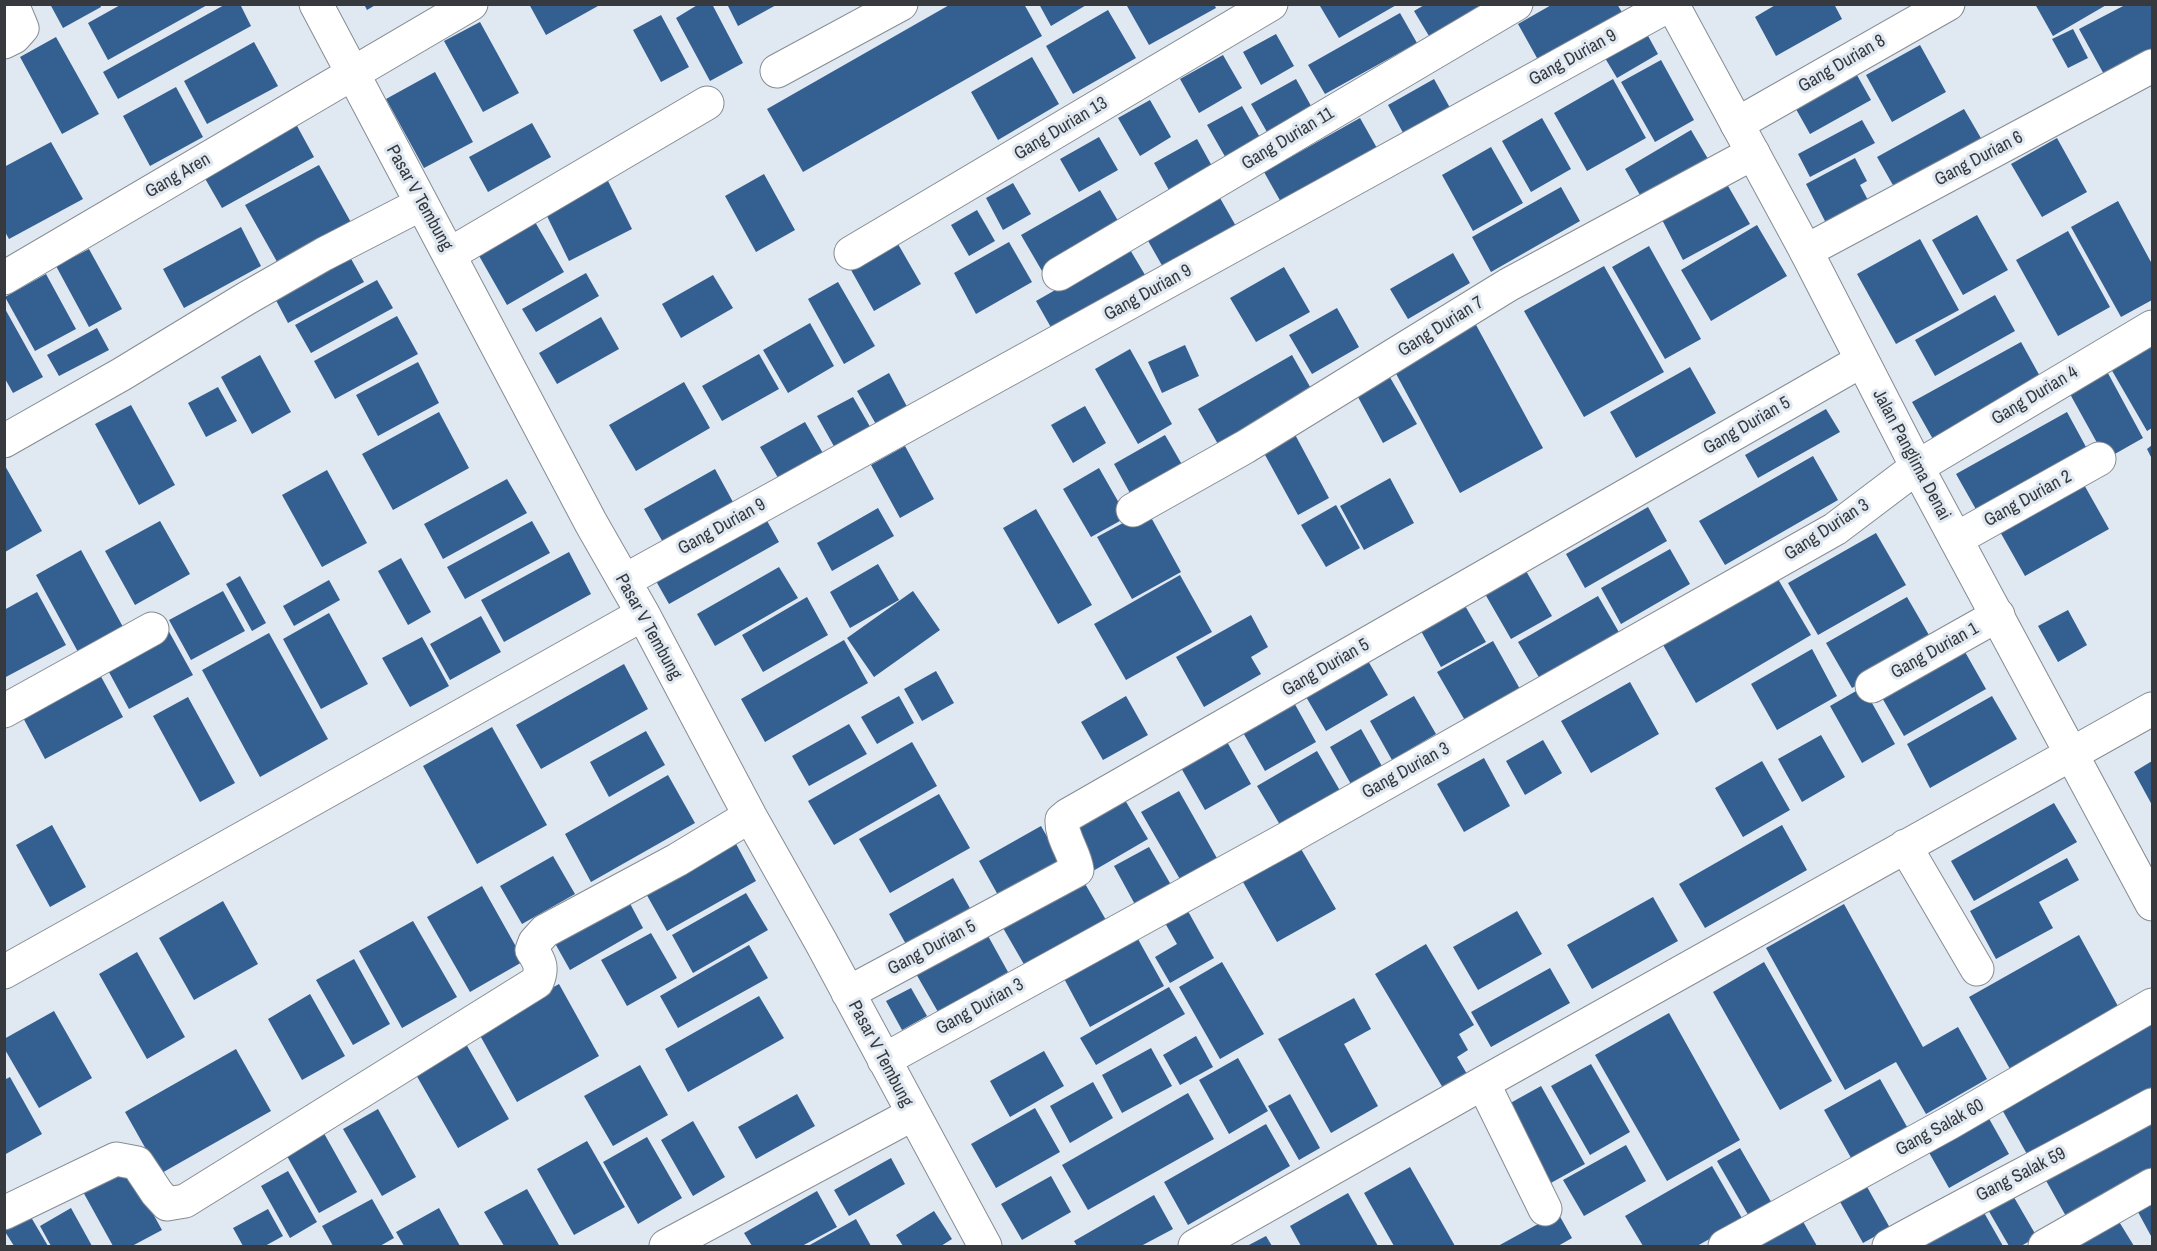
<!DOCTYPE html>
<style>
body{margin:0}
#map{position:relative;width:2157px;height:1251px;overflow:hidden;background:#e0e8f1;font-family:"Archivo Narrow",sans-serif}
canvas{display:block}
.frame{position:absolute;inset:0;border:6px solid #36393d;pointer-events:none}
</style>
<div id="map">
<canvas width="2157" height="1251"></canvas>
<div class="frame"></div>
</div>
<script>
const context = document.querySelector('canvas').getContext('2d');
context.lineJoin = 'round';
function paint(path, color) { context.fillStyle = color; context.fill(path, 'evenodd'); }
function stroke(path, color, width, dash) { context.strokeStyle = color; context.lineWidth = width; context.lineCap = dash ? 'butt' : 'round'; context.setLineDash(dash || []); context.stroke(path); }
function label(font, color, halo, rows, align = 'center') {
  context.font = font + ' "Archivo Narrow",sans-serif'; context.lineWidth = 6; context.setLineDash([]); context.textBaseline = 'middle'; context.strokeStyle = halo; context.fillStyle = color; for (const [text, x, y, turn = 0] of rows) {
    context.save(); context.translate(x, y); context.rotate((+turn || 0) * Math.PI / 180); context.textAlign = isNaN(turn) ? turn : align; if (halo) context.strokeText(text, 0, 0); context.fillText(text, 0, 0); context.restore();
  }
}
paint(new Path2D(`
 M50 4H100L101 7 63 28Z
 M122 4H209L108 60 88 23Z
 M226 4H240L251 26 118 99 103 72Z
 M364 4H377L367 10Z
 M529 4H597L598 6 546 35Z
 M699 4H712L743 63 710 81 676 18Z
 M727 4H778L738 26Z
 M951 4H1024L1042 36 803 172 767 109Z
 M1039 4H1088L1051 26Z
 M1130 4H1214L1216 8 1149 45 1127 6Z
 M1322 4H1398L1339 38 1320 6Z
 M1426 4H1479L1480 6 1429 36 1414 11Z
 M1553 4H1617L1626 19 1542 67 1518 24Z
 M1777 4H1834L1842 19 1776 56 1755 17Z
 M2035 4H2108L2053 36Z
 M2127 4H2152V54L2106 78 2079 29Z
 M1108 10 1136 58 1073 94 1046 46Z
 M1400 13 1417 43 1325 94 1308 65Z
 M661 15 689 67 661 82 633 30Z
 M480 22 519 93 483 112 444 41Z
 M2073 29 2088 58 2068 68 2052 39Z
 M1276 34 1294 66 1261 85 1243 52Z
 M1647 34 1658 54 1617 78 1605 58Z
 M56 37 99 114 62 134 20 57Z
 M254 42 278 86 207 124 184 81Z
 M1920 45 1946 92 1892 122 1866 75Z
 M1223 55 1242 88 1199 113 1180 79Z
 M1032 57 1059 104 998 140 971 92Z
 M1661 60 1694 120 1655 142 1621 82Z
 M1853 68 1871 100 1810 134 1792 102Z
 M435 72 473 142 424 168 386 99Z
 M1296 79 1315 113 1271 139 1251 104Z
 M1434 79 1454 115 1408 142 1388 105Z
 M1613 79 1646 138 1587 171 1554 113Z
 M176 87 203 137 150 166 123 116Z
 M1150 100 1171 137 1140 156 1118 118Z
 M1242 106 1262 141 1227 160 1207 125Z
 M1964 109 1985 145 1898 194 1877 157Z
 M1360 118 1382 157 1286 211 1264 172Z
 M1542 118 1571 169 1531 192 1502 141Z
 M1862 120 1875 143 1810 177 1798 154Z
 M532 123 551 157 488 192 469 157Z
 M296 124 314 157 222 208 203 175Z
 M1691 130 1711 164 1644 202 1625 169Z
 M1099 137 1118 170 1079 192 1060 159Z
 M2057 138 2087 192 2042 217 2011 164Z
 M1197 139 1218 177 1175 201 1154 163Z
 M51 142 83 199 9 239 4 230V167Z
 M1491 147 1523 203 1473 231 1442 175Z
 M1855 158 1867 181 1860 185 1870 204 1828 227 1806 184Z
 M319 165 353 226 280 267 245 205Z
 M764 174 795 230 756 252 725 196Z
 M607 179 632 229 569 261 544 210Z
 M1724 179 1750 224 1683 260 1659 214Z
 M1013 183 1031 214 1003 230 986 198Z
 M1561 187 1580 221 1491 272 1472 237Z
 M1100 190 1121 226 1042 271 1021 235Z
 M1220 198 1241 235 1168 276 1147 239Z
 M2118 201 2152 264V300L2121 317 2071 227Z
 M977 210 995 241 969 256 951 225Z
 M531 215 564 272 507 305 474 247Z
 M1977 215 2008 270 1963 295 1932 240Z
 M1757 225 1787 276 1711 321 1681 270Z
 M241 227 261 266 184 308 163 269Z
 M2068 231 2110 307 2058 336 2016 260Z
 M1920 239 1959 310 1896 344 1857 274Z
 M1009 242 1032 282 976 314 954 273Z
 M898 244 921 284 874 311 851 270Z
 M1649 246 1701 339 1665 359 1612 267Z
 M345 248 364 282 288 323 270 289Z
 M1129 248 1151 285 1057 338 1036 301Z
 M89 249 122 309 89 327 56 266Z
 M1453 253 1470 283 1408 319 1390 289Z
 M1604 266 1664 372 1584 417 1524 311Z
 M1284 267 1310 312 1256 342 1230 298Z
 M586 273 599 296 536 332 522 309Z
 M46 274 76 329 35 351 5 297Z
 M713 275 733 308 681 338 662 304Z
 M377 280 393 308 311 353 295 325Z
 M838 282 875 346 844 364 808 299Z
 M1995 295 2015 331 1935 376 1915 340Z
 M4 307 43 377 13 393 4 377Z
 M1337 308 1359 347 1312 374 1289 335Z
 M397 316 418 354 335 399 314 361Z
 M601 317 619 349 557 384 539 353Z
 M810 323 834 366 788 393 763 350Z
 M1475 323 1543 448 1460 493 1393 368Z
 M97 328 109 350 59 376 47 355Z
 M2152 335V428L2147 431 2107 362Z
 M2021 342 2042 380 1934 441 1912 402Z
 M1185 345 1199 376 1162 393 1148 362Z
 M1130 349 1172 424 1138 444 1095 369Z
 M759 354 779 389 722 421 702 386Z
 M260 355 291 412 252 434 221 377Z
 M1292 355 1317 399 1223 453 1198 409Z
 M418 362 439 403 378 436 356 395Z
 M2103 364 2143 438 2106 459 2065 385Z
 M1384 367 1417 424 1383 443 1352 386Z
 M1690 367 1716 413 1636 458 1610 412Z
 M889 373 912 416 881 433 857 391Z
 M684 382 710 428 636 471 609 425Z
 M218 387 237 421 206 437 188 403Z
 M853 397 876 437 840 457 817 416Z
 M131 405 175 485 139 505 95 424Z
 M1085 406 1106 443 1073 463 1051 425Z
 M1826 409 1840 432 1758 478 1745 455Z
 M439 412 469 468 393 510 362 454Z
 M2067 412 2092 458 1982 520 1956 474Z
 M805 422 828 462 784 488 760 447Z
 M1291 427 1329 498 1298 515 1259 444Z
 M1165 435 1188 475 1136 504 1114 464Z
 M2152 445V459L2147 449Z
 M905 446 934 499 900 518 871 465Z
 M1813 456 1838 500 1725 565 1699 521Z
 M4 464 42 531 5 552 4 550Z
 M1099 468 1127 517 1091 537 1063 489Z
 M715 469 739 513 669 553 644 509Z
 M327 470 367 543 322 567 282 495Z
 M2078 474 2109 529 2025 576 1994 521Z
 M1390 478 1414 523 1364 550 1340 506Z
 M507 479 527 513 443 559 424 524Z
 M1336 505 1360 548 1326 567 1301 525Z
 M1648 507 1667 541 1585 588 1566 554Z
 M878 508 894 536 832 571 817 543Z
 M1036 509 1092 605 1058 624 1003 528Z
 M1147 510 1181 572 1132 599 1097 537Z
 M762 512 779 542 669 604 652 574Z
 M160 521 190 574 135 605 105 551Z
 M532 521 550 553 465 599 447 567Z
 M1876 533 1906 585 1818 635 1788 583Z
 M1670 549 1690 584 1621 624 1601 588Z
 M81 550 123 627 78 652 36 575Z
 M569 552 591 594 504 642 481 600Z
 M401 558 431 612 408 625 378 571Z
 M878 564 899 600 850 628 830 592Z
 M1522 564 1552 616 1511 639 1481 587Z
 M779 567 798 598 715 646 697 614Z
 M1772 569 1811 635 1696 703 1658 636Z
 M1180 575 1212 632 1126 680 1094 624Z
 M240 576 266 623 252 631 226 584Z
 M329 580 340 600 294 626 283 606Z
 M223 591 245 631 191 660 169 620Z
 M913 591 940 630 874 677 847 638Z
 M37 592 66 645 4 678V610Z
 M1598 596 1620 634 1540 679 1518 642Z
 M807 597 828 635 763 672 742 635Z
 M1460 597 1486 642 1441 667 1416 622Z
 M1907 597 1933 642 1852 688 1826 643Z
 M2068 610 2087 645 2058 662 2038 626Z
 M329 613 368 684 321 709 283 639Z
 M1251 615 1268 647 1251 657 1261 674 1204 707 1176 657Z
 M481 616 501 652 450 680 430 644Z
 M167 628 193 675 129 709 104 663Z
 M269 633 328 739 260 777 202 670Z
 M422 637 449 686 410 707 382 658Z
 M844 640 868 683 765 742 741 699Z
 M1493 641 1525 698 1470 729 1437 672Z
 M1960 643 1986 689 1904 736 1877 689Z
 M1812 649 1837 696 1777 730 1751 684Z
 M1364 654 1388 695 1326 731 1302 690Z
 M624 664 648 709 541 769 516 725Z
 M98 671 123 717 45 759 20 712Z
 M936 671 954 703 922 721 904 689Z
 M1630 682 1659 734 1591 773 1561 721Z
 M1863 687 1895 744 1862 763 1830 706Z
 M899 696 914 723 877 744 861 717Z
 M1126 696 1148 735 1103 760 1081 722Z
 M1414 696 1436 734 1392 760 1370 721Z
 M1992 696 2017 739 1930 788 1907 744Z
 M188 697 235 783 200 802 153 716Z
 M1292 699 1316 742 1265 771 1241 729Z
 M849 724 867 754 809 786 792 756Z
 M492 727 547 825 477 864 423 766Z
 M1361 729 1383 768 1352 786 1330 747Z
 M646 731 665 765 609 797 590 762Z
 M1222 733 1251 784 1205 810 1176 759Z
 M1821 735 1845 777 1802 802 1778 759Z
 M1543 740 1562 773 1525 795 1506 761Z
 M912 742 937 786 834 845 808 801Z
 M1317 751 1346 801 1286 835 1257 786Z
 M1484 758 1510 806 1464 832 1437 784Z
 M1762 761 1790 810 1743 837 1715 788Z
 M2152 761V805L2134 772Z
 M668 775 695 823 591 882 565 834Z
 M1179 791 1218 860 1181 881 1141 812Z
 M939 794 970 848 890 893 859 839Z
 M1122 795 1148 839 1093 871 1067 826Z
 M2054 803 2077 842 1974 901 1951 861Z
 M52 825 86 887 50 907 16 845Z
 M1782 825 1807 870 1705 928 1679 884Z
 M1041 826 1065 868 1003 904 979 861Z
 M734 840 756 881 667 931 644 890Z
 M1297 842 1336 909 1277 942 1239 875Z
 M1149 847 1174 890 1138 910 1114 866Z
 M553 856 575 894 522 924 500 886Z
 M2067 858 2079 880 2039 902 2053 928 1996 959 1970 911Z
 M1080 875 1110 927 1029 973 999 921Z
 M953 878 975 917 911 953 889 914Z
 M482 886 524 961 470 992 427 917Z
 M746 893 768 930 693 973 672 935Z
 M626 896 643 928 570 970 552 938Z
 M1653 897 1678 941 1592 989 1567 945Z
 M223 901 258 964 194 1000 159 938Z
 M1184 904 1214 958 1170 983 1155 957 1177 944 1161 916Z
 M1844 904 1923 1047 1958 1027 1987 1079 1926 1114 1896 1062 1845 1090 1766 948Z
 M1517 911 1542 954 1478 990 1453 947Z
 M413 921 457 997 402 1028 359 951Z
 M982 925 1008 972 938 1012 911 965Z
 M1133 930 1164 986 1090 1027 1060 971Z
 M651 933 677 978 627 1006 601 960Z
 M2079 935 2119 1008 2010 1069 1969 997Z
 M1426 944 1474 1025 1459 1034 1468 1050 1457 1057 1467 1074 1443 1088 1375 974Z
 M749 945 768 978 678 1028 660 996Z
 M137 952 185 1037 147 1059 99 974Z
 M354 959 390 1024 353 1045 316 980Z
 M1222 962 1264 1034 1220 1059 1179 987Z
 M1764 962 1832 1081 1780 1110 1713 992Z
 M1550 968 1570 1003 1491 1047 1471 1012Z
 M559 984 599 1056 517 1102 477 1030Z
 M1169 987 1185 1014 1096 1065 1080 1038Z
 M911 988 927 1016 902 1030 886 1001Z
 M310 994 345 1056 302 1080 268 1019Z
 M759 996 784 1038 688 1092 665 1049Z
 M1354 998 1371 1029 1344 1044 1378 1106 1331 1133 1278 1039Z
 M54 1011 92 1078 39 1108 4 1048V1039Z
 M1669 1013 1740 1140 1667 1181 1595 1055Z
 M2152 1021V1087L2028 1156 2000 1106Z
 M1196 1036 1213 1067 1180 1085 1163 1055Z
 M462 1037 509 1119 458 1148 411 1066Z
 M1151 1048 1172 1086 1122 1113 1102 1075Z
 M236 1049 271 1111 160 1174 125 1112Z
 M1044 1051 1064 1086 1010 1117 990 1081Z
 M1238 1058 1268 1111 1229 1134 1199 1080Z
 M1591 1064 1630 1132 1590 1155 1551 1086Z
 M640 1065 668 1115 613 1146 584 1096Z
 M10 1077 42 1134 4 1155V1080Z
 M1880 1079 1915 1141 1859 1172 1824 1110Z
 M1093 1082 1113 1118 1070 1143 1050 1106Z
 M1541 1086 1585 1164 1549 1184 1505 1106Z
 M1188 1093 1214 1139 1088 1210 1062 1165Z
 M797 1094 815 1126 756 1159 738 1127Z
 M1290 1094 1320 1148 1299 1160 1268 1106Z
 M1035 1108 1060 1152 996 1188 971 1144Z
 M378 1109 416 1177 382 1196 343 1129Z
 M1987 1115 2009 1154 1949 1188 1927 1149Z
 M2152 1116V1169L2067 1218 2044 1177Z
 M693 1121 725 1177 693 1196 661 1140Z
 M1266 1124 1290 1166 1188 1225 1164 1182Z
 M321 1128 357 1192 319 1213 283 1149Z
 M647 1137 682 1198 638 1224 603 1162Z
 M587 1141 625 1207 574 1235 537 1169Z
 M1626 1145 1646 1181 1584 1216 1563 1180Z
 M1740 1148 1773 1205 1750 1218 1717 1161Z
 M891 1158 905 1184 849 1216 834 1190Z
 M126 1165 162 1230 132 1246H113L82 1190Z
 M1712 1166 1743 1220 1697 1246H1643L1625 1216Z
 M1410 1167 1455 1246H1394L1364 1193Z
 M288 1171 317 1222 290 1238 261 1186Z
 M1051 1176 1071 1212 1022 1240 1001 1204Z
 M1861 1176 1890 1228 1863 1243 1834 1191Z
 M2008 1187 2037 1237 2021 1246H2009L1983 1201Z
 M527 1189 559 1245 557 1246H504L484 1212Z
 M2152 1190V1235L2151 1236 2132 1201Z
 M817 1191 837 1227 802 1246H752L744 1233Z
 M1348 1193 1378 1246H1301L1290 1226Z
 M1154 1195 1173 1229 1141 1246H1077L1074 1241Z
 M372 1199 394 1238 380 1246H333L322 1226Z
 M1978 1202 2003 1246H1900Z
 M25 1207 48 1246H14L4 1230V1220Z
 M71 1208 92 1246H51L40 1226Z
 M439 1208 460 1246H404L396 1232Z
 M268 1209 283 1236 265 1246H243L233 1228Z
 M934 1211 952 1239 941 1246H903L896 1235Z
 M1797 1211 1817 1246H1763L1756 1234Z
 M1558 1213 1572 1238 1558 1246H1498Z
 M856 1219 871 1246H808Z
 M2118 1220 2134 1246H2071Z
 M1266 1236 1272 1246H1247Z`), '#345f91');
const minor = new Path2D(`
 M316 4 591 523 643 614 750 816 821 942 985 1246
 M4 42 14 37 22 28 12 4
 M777 71 901 4
 M1737 124 1948 4
 M1806 251 2152 66
 M851 253 1271 4
 M450 254 707 103
 M1059 274 1516 4
 M4 278 471 4
 M4 441 122 374 247 298 324 254 421 204
 M1133 510 1245 447 1508 285 1753 153
 M1956 539 2099 459
 M624 581 1671 4
 M1872 686 1998 615
 M4 711 152 629
 M1905 846 1977 969
 M4 972 643 614
 M848 993 1077 870C1075 853 1061 837 1062 820L1068 815 1861 361
 M884 1060 1288 838 1835 529 1917 467 2152 327
 M1483 1083 1545 1209
 M4 1213 116 1159 137 1163 157 1193 167 1204 185 1201 537 982C543 968 540 962 532 950L535 942 545 931 677 860 750 816
 M666 1246 913 1114
 M1195 1246 1483 1083 2152 709
 M1725 1246 1951 1122 2152 1005
 M1889 1246C1976 1198 2065 1153 2152 1105
 M2045 1246 2152 1185`);
const major = new Path2D(`
 M1672 4 1806 251 1917 467 2152 904`);
stroke(minor, '#858c94', 35);
stroke(major, '#858c94', 35);
stroke(minor, '#fff', 33);
stroke(major, '#fff', 33);
label('18px', '#36393d', '#e0e8f1', [
 ["Gang Durian 9",1573,58,-29],
 ["Gang Durian 8",1842,64,-30],
 ["Gang Durian 13",1061,129,-31],
 ["Gang Durian 11",1288,139,-31],
 ["Gang Durian 6",1979,159,-28],
 ["Gang Aren",178,176,-30],
 ["Pasar V Tembung",419,198,61],
 ["Gang Durian 9",1148,293,-29],
 ["Gang Durian 7",1441,327,-32],
 ["Gang Durian 4",2035,396,-31],
 ["Gang Durian 5",1747,426,-30],
 ["Jalan Panglima Denai",1911,455,62],
 ["Gang Durian 2",2028,499,-29],
 ["Gang Durian 9",722,527,-29],
 ["Gang Durian 3",1827,530,-33],
 ["Pasar V Tembung",648,627,61],
 ["Gang Durian 1",1935,651,-29],
 ["Gang Durian 5",1326,668,-30],
 ["Gang Durian 3",1406,771,-29],
 ["Gang Durian 5",932,948,-28],
 ["Gang Durian 3",980,1007,-29],
 ["Pasar V Tembung",880,1054,62],
 ["Gang Salak 60",1940,1128,-29],
 ["Gang Salak 59",2021,1175,-27]
]);
</script>
